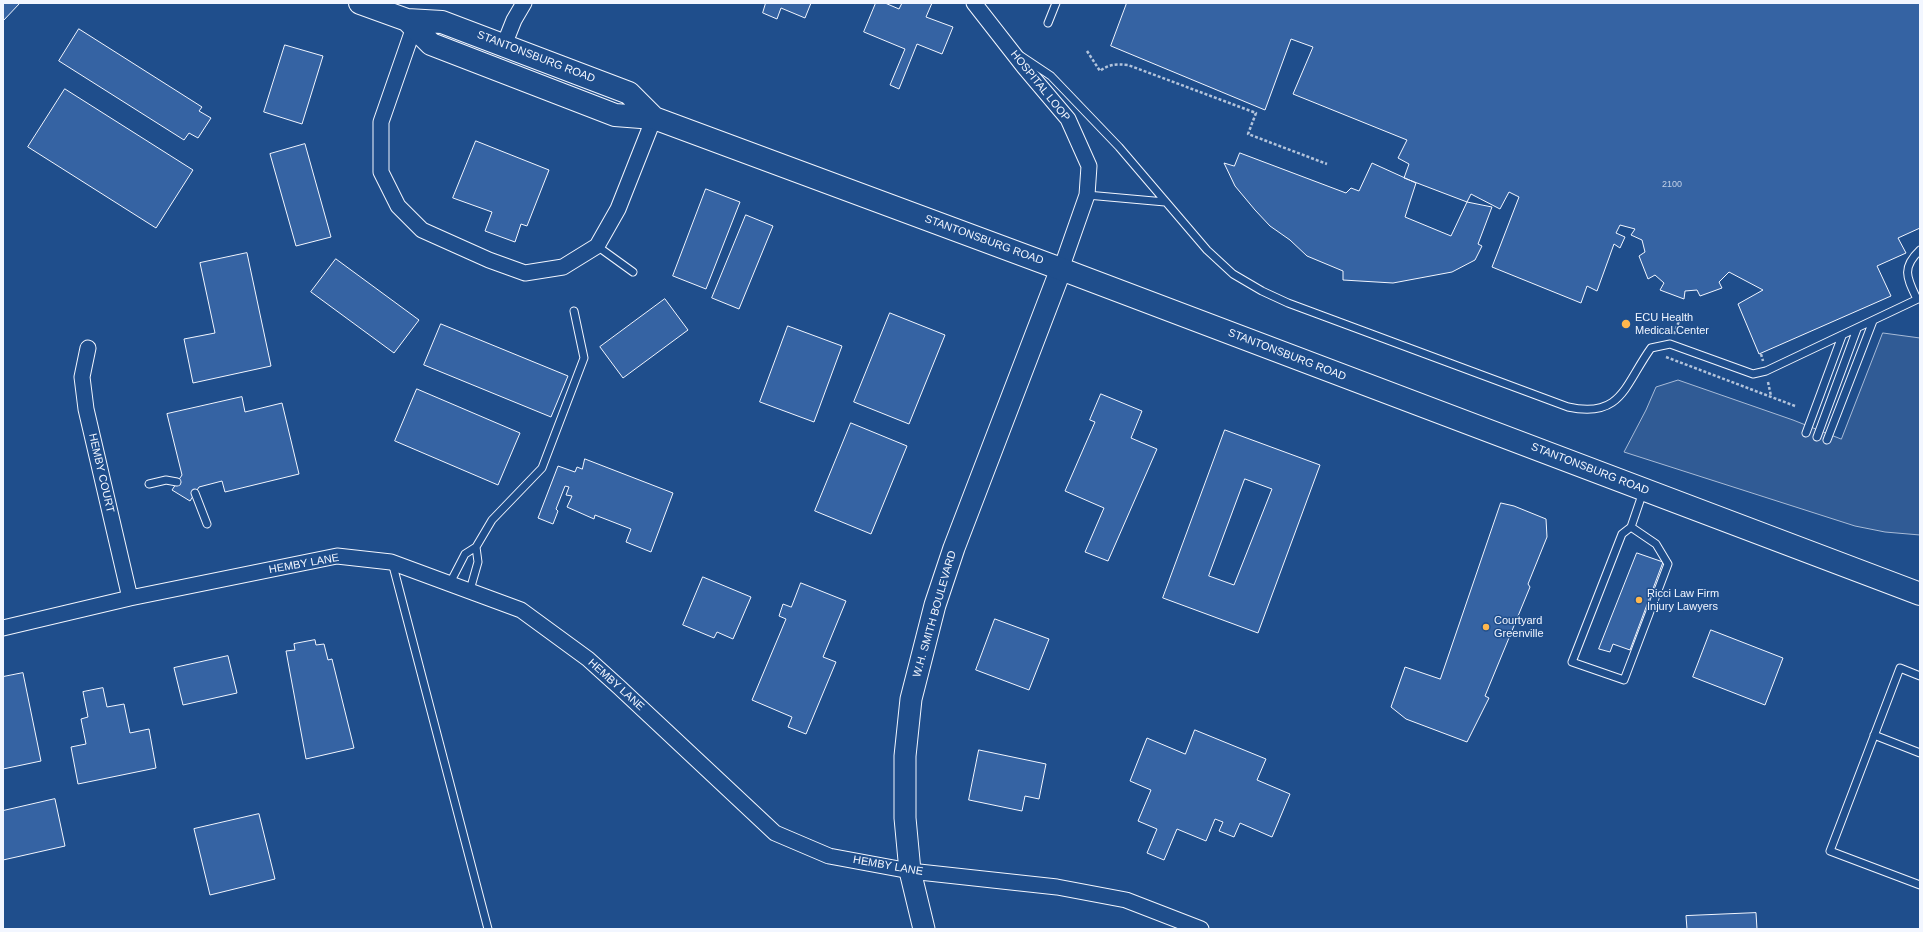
<!DOCTYPE html>
<style>
body{margin:0}
#map{position:relative;width:1923px;height:932px;overflow:hidden;background:#1f4e8c;font-family:Arial,sans-serif}
canvas{display:block}
.frame{position:absolute;inset:0;border:4px solid #f2f6ff;pointer-events:none}
</style>
<div id="map">
<canvas width="1923" height="932"></canvas>
<div class="frame"></div>
</div>
<script>
const context = document.querySelector('canvas').getContext('2d');
context.lineJoin = 'round';
function paint(path, color) { context.fillStyle = color; context.fill(path, 'evenodd'); }
function stroke(path, color, width, dash) { context.strokeStyle = color; context.lineWidth = width; context.lineCap = dash ? 'butt' : 'round'; context.setLineDash(dash || []); context.stroke(path); }
function label(font, color, halo, rows, align = 'center') {
  context.font = font + ' Arial,sans-serif'; context.lineWidth = 3; context.setLineDash([]); context.textBaseline = 'middle'; context.strokeStyle = halo; context.fillStyle = color; for (const [text, x, y, turn = 0] of rows) {
    context.save(); context.translate(x, y); context.rotate((+turn || 0) * Math.PI / 180); context.textAlign = isNaN(turn) ? turn : align; if (halo) context.strokeText(text, 0, 0); context.fillText(text, 0, 0); context.restore();
  }
}
const parking = new Path2D(`
 M1883 333 1920 338V535L1885 532 1855 526 1624 452 1646 410 1656 387 1678 380 1793 420 1841 439Z`);
paint(parking, '#305b95');
stroke(parking, '#a8bbd7', 1);
const building = new Path2D(`
 M3 3H20L3 21Z
 M766 3H811L805 18 781 8 777 19 763 13Z
 M876 3H885L899 9 902 3H932L926 17 953 27 942 54 917 44 899 89 890 85 905 49 864 32Z
 M1127 3H1920V228L1898 238 1906 253 1877 266 1891 296 1759 354 1738 304 1763 290 1729 272 1719 282 1722 288 1700 296 1697 290 1685 291 1684 299 1660 290 1664 283 1655 275 1648 279 1639 256 1645 252 1642 240 1631 235 1635 229 1620 225 1616 233 1625 237 1620 248 1614 244 1597 291 1587 286 1581 303 1492 267 1519 197 1509 192 1500 209 1471 194 1467 202 1404 178 1409 164 1398 158 1407 140 1293 94 1313 47 1291 39 1265 110 1111 46Z
 M79 29 202 107 199 111 211 118 198 138 189 133 184 140 59 61Z
 M285 45 323 56 302 124 264 112Z
 M65 89 193 170 156 228 28 147Z
 M476 141 549 170 527 226 521 224 515 242 485 231 492 212 453 198Z
 M305 144 331 237 296 246 270 154Z
 M1240 153 1346 193 1351 188 1359 191 1372 163 1416 183 1405 217 1451 236 1467 202 1492 207 1478 244 1482 246 1475 260 1452 272 1393 283 1343 280V271L1307 256 1290 240 1270 226 1255 210 1235 186 1224 163 1234 166Z
 M706 189 740 202 706 289 673 276Z
 M746 215 773 226 739 309 712 298Z
 M247 253 271 366 193 383 184 339 215 333 200 263Z
 M336 259 419 320 394 353 311 292Z
 M665 299 688 330 623 378 600 347Z
 M890 313 945 335 909 424 854 402Z
 M441 324 568 376 551 417 424 365Z
 M788 326 842 346 814 422 760 402Z
 M417 389 520 433 498 485 395 441Z
 M1101 394 1142 411 1131 438 1157 449 1108 561 1085 552 1104 508 1065 491 1095 422 1090 420Z
 M242 397 245 412 282 403 299 474 225 492 222 481 199 487 190 501 172 490 182 475 167 414Z
 M851 423 907 446 871 534 815 511Z
 M1225 430 1320 465 1258 633 1163 598ZM1245 479 1272 489 1234 585 1209 576Z
 M585 459 673 493 651 552 626 542 631 529 595 515 594 519 567 507 572 496 566 495 569 487 565 486 556 509 558 511 553 524 538 518 558 466 575 472 577 467 582 469Z
 M1501 503 1514 506 1546 519 1547 537 1528 584 1530 587 1485 696 1489 698 1467 742 1406 719 1391 707 1405 667 1440 679Z
 M1637 553 1663 562 1630 650 1613 644 1610 652 1599 649Z
 M703 577 751 597 733 639 717 632 714 638 683 625Z
 M801 583 846 601 823 657 836 662 806 734 788 727 792 717 752 700 786 619 779 616 783 604 791 607Z
 M995 619 1049 639 1029 690 976 670Z
 M1711 630 1783 658 1765 705 1693 677Z
 M315 640 316 645 324 644 328 660 332 659 354 748 306 759 286 651 295 650 294 644Z
 M228 656 237 693 183 705 174 668Z
 M23 673 41 761 3 769V677Z
 M103 688 107 707 124 704 130 733 149 729 156 768 78 784 71 747 86 744 81 719 88 717 83 692Z
 M1195 730 1266 759 1257 780 1290 794 1272 837 1240 823 1234 837 1219 831 1223 822 1215 819 1206 841 1177 829 1164 860 1147 853 1157 829 1138 821 1151 790 1130 781 1147 738 1185 754Z
 M979 750 1046 764 1039 799 1025 796 1022 811 969 800Z
 M55 799 65 846 3 860V811Z
 M259 814 275 879 210 895 194 829Z
 M1756 913 1757 929H1687L1686 916Z`);
paint(building, '#3563a3');
stroke(building, '#f2f6ff', 1);
const lane = new Path2D(`
 M1048 23 1056 3
 M1021 56 1051 76 1119 147 1207 250 1233 274 1262 291 1288 303 1568 407C1622 419 1625 384 1651 348L1670 344 1753 374 1766 371 1920 298
 M1087 195 1165 202
 M597 246 633 272
 M1917 299C1907 278 1901 268 1920 250
 M1806 433 1842 336
 M1817 437 1857 329
 M1827 440 1873 321
 M149 484 166 480 177 482
 M195 493 207 524
 M1631 527 1656 544 1668 564 1624 680 1572 662 1622 534 1631 527 1643 492
 M476 547 492 520 542 468 584 358 574 311
 M392 562 488 929
 M450 583 465 554 476 547 478 562 470 590
 M1920 676 1900 668 1830 851 1920 885
 M1874 735 1920 753`);
const street = new Path2D(`
 M974 3 1024 67 1068 119 1089 166 1087 195 1061 269
 M414 27 381 122V172L398 206 422 230 489 260 525 273 563 267 597 246 618 209 654 118
 M504 45 514 20 524 3
 M88 348 82 377 86 409 130 598
 M3 628 130 598 337 556 391 562 521 610 588 659 619 687 775 833 829 856 910 871 1057 887 1126 900 1201 929`);
const secondary = new Path2D(`
 M924 929 910 871 905 818V756L911 699 935 605 954 548 1061 269`);
const primary = new Path2D(`
 M360 3 407 20 442 22 629 93 654 118
 M407 20 431 44 615 115 654 118 1061 269 1920 594`);
stroke(lane, '#f2f6ff', 9);
stroke(street, '#f2f6ff', 17);
stroke(secondary, '#f2f6ff', 23);
stroke(primary, '#f2f6ff', 24);
stroke(new Path2D(`
 M1087 51 1100 71C1109 64 1116 64 1128 65L1256 113 1248 134 1327 164
 M1674 334 1681 316
 M1761 354 1763 361
 M1666 357 1795 406
 M1768 382 1771 396`), '#b3c4dc', 2.5, [3, 2]);
stroke(lane, '#1f4e8c', 7);
stroke(street, '#1f4e8c', 15);
stroke(secondary, '#1f4e8c', 21);
stroke(primary, '#1f4e8c', 22);
for (const [x, y, r, color] of [
 [1626,324,5,"#ffb74d"],
 [1639,600,4,"#ffb74d"],
 [1486,627,4,"#ffb74d"]
]) { const dot = new Path2D(); dot.arc(x, y, r, 0, 2 * Math.PI); context.fillStyle = color; context.fill(dot); stroke(dot, '#1f4e8c', 1.5); }
label('9px', '#c3d1e8', null, [
 ["2100",1672,185]
]);
label('11px', '#f2f6ff', '#1f4e8c', [
 ["STANTONSBURG ROAD",536,57,21],
 ["HOSPITAL LOOP",1040,86,51],
 ["STANTONSBURG ROAD",984,240,20],
 ["STANTONSBURG ROAD",1287,355,21],
 ["STANTONSBURG ROAD",1590,469,21],
 ["HEMBY COURT",101,473,77],
 ["HEMBY LANE",304,564,-10],
 ["W.H. SMITH BOULEVARD",935,614,-74],
 ["HEMBY LANE",616,685,42],
 ["HEMBY LANE",888,866,10]
]);
label('11px', '#f2f6ff', '#1f4e8c', [
 ["ECU Health",1635,318],
 ["Medical Center",1635,331],
 ["Ricci Law Firm",1647,594],
 ["Injury Lawyers",1647,607],
 ["Courtyard",1494,621],
 ["Greenville",1494,634]
], 'left');
</script>
